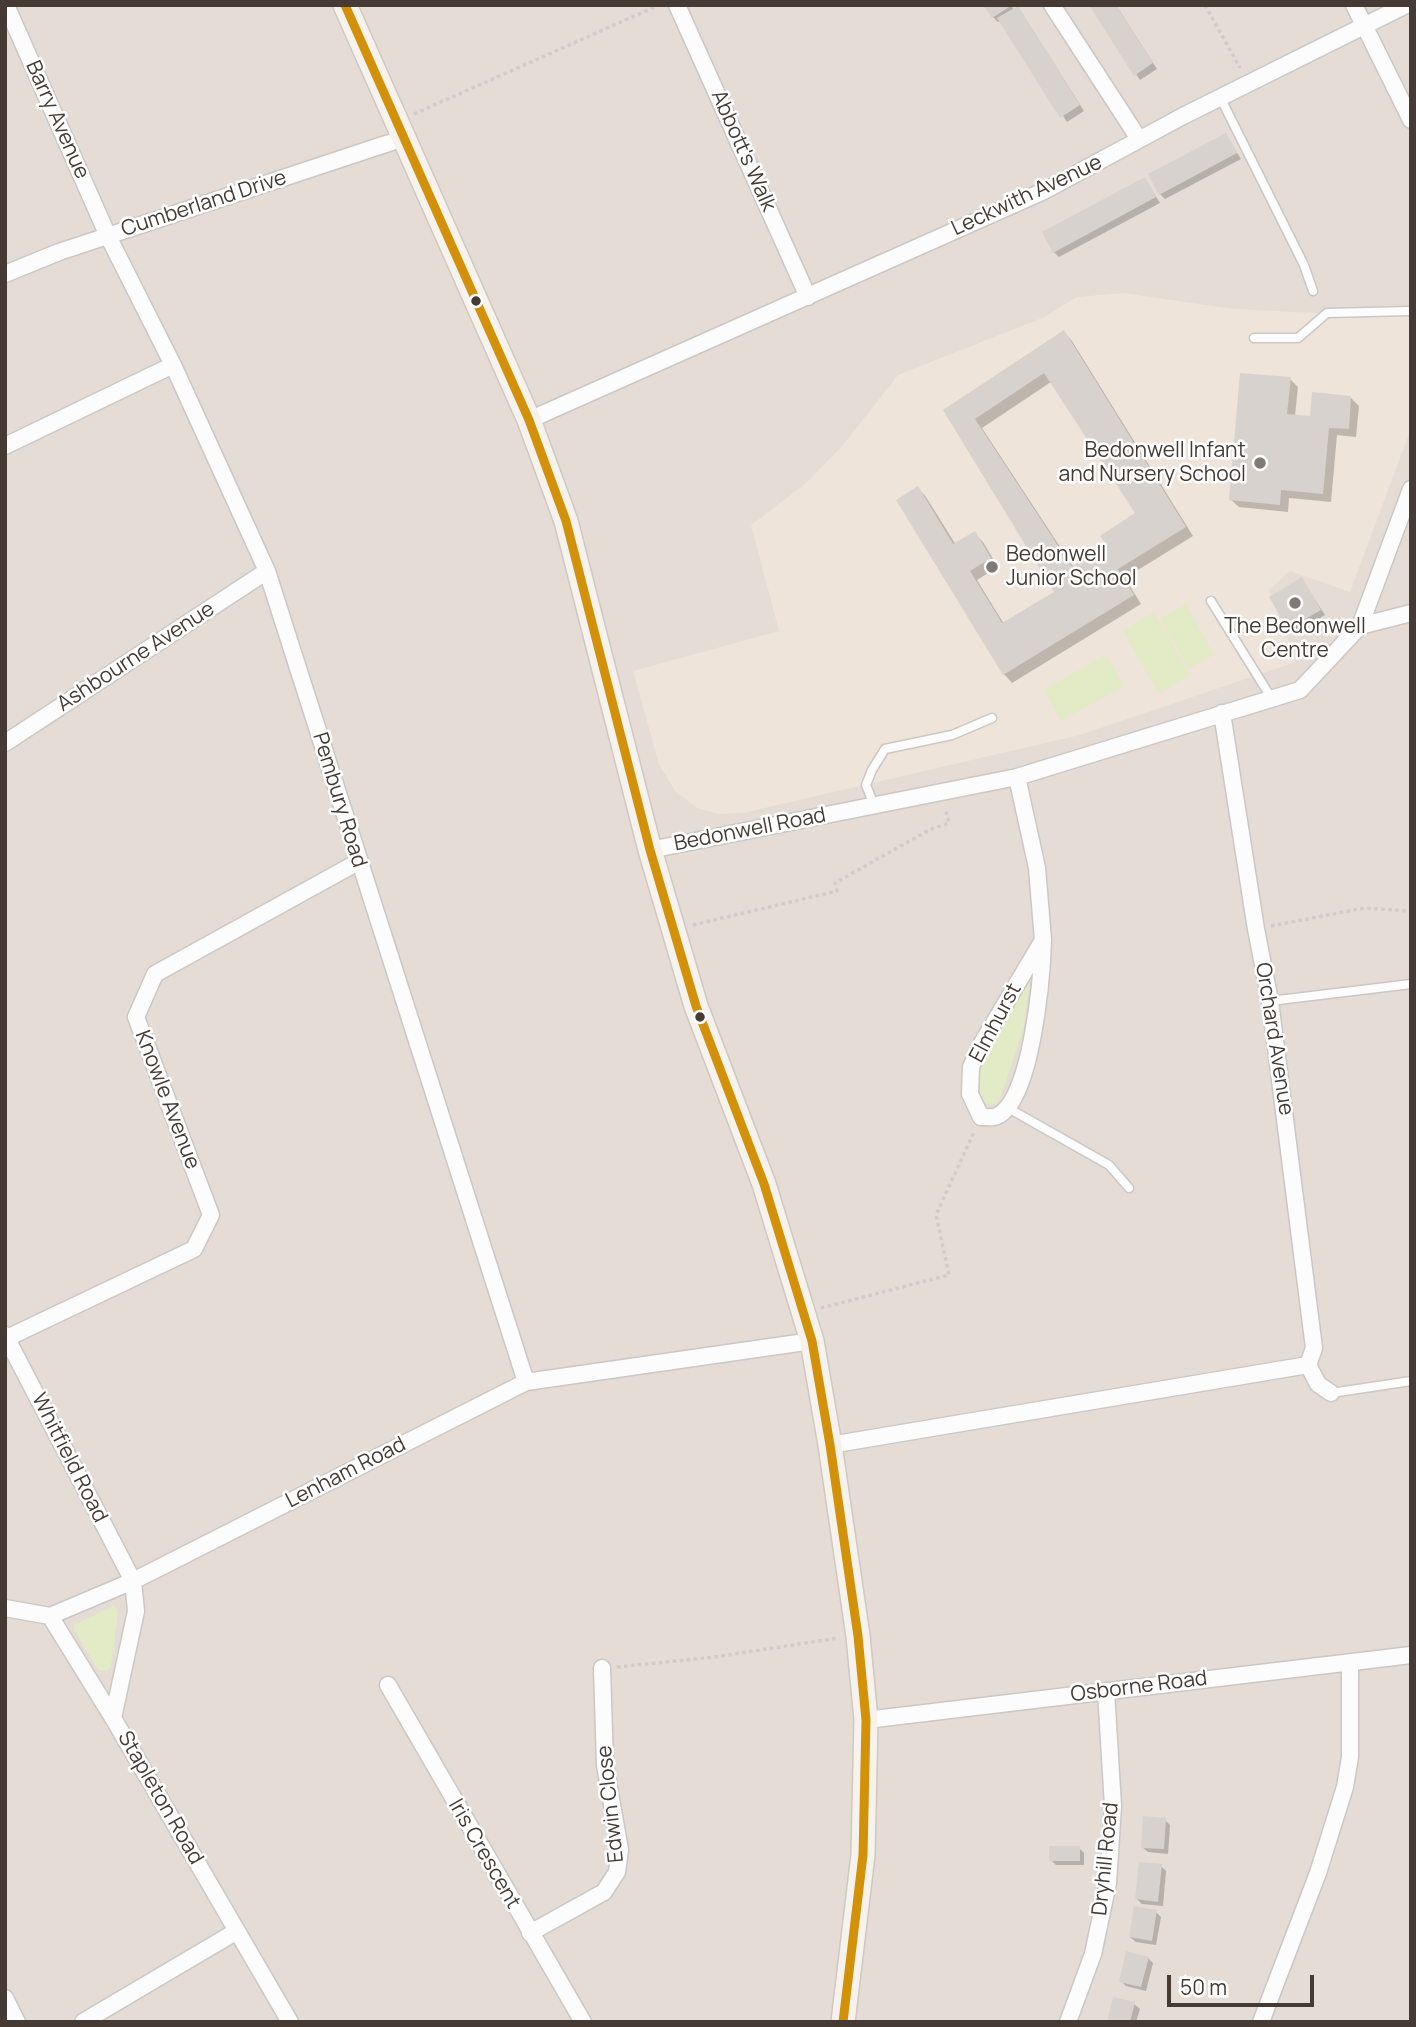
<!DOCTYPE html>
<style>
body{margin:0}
#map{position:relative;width:1416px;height:2027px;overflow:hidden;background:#f0ebe8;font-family:Manrope,sans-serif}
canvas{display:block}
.frame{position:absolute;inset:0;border:7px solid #453b34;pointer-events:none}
.scale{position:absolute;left:1167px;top:1975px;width:147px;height:32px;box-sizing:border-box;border:4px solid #453b34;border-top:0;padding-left:9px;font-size:21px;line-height:24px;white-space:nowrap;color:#453b34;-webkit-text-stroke:5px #fff;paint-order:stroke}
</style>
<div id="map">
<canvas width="1416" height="2027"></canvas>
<div class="frame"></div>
<div class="scale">50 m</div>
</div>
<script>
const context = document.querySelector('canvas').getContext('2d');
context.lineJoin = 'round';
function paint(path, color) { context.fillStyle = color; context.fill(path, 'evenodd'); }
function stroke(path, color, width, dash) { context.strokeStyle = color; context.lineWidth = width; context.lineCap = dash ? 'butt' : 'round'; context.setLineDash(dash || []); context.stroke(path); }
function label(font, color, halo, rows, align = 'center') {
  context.font = font + ' Manrope,sans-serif'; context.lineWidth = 5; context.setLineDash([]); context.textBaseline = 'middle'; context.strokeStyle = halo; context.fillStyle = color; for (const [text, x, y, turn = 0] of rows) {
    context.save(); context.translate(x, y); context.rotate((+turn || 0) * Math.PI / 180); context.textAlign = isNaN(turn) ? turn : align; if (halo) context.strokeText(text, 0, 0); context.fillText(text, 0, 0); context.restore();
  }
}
paint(new Path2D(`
 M5 5H1411V2022H5Z`), '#e4dcd5');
paint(new Path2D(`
 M1123 293 1234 309 1316 313 1374 307 1411 313V429L1350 592 1290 571 1269 590 1296 662 1080 735 743 813 718 814 697 808 675 791 659 764 633 671 779 631 751 525 805 484 842 446 898 375 1042 318 1077 297Z`), '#eee4d9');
paint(new Path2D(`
 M1186 604 1214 655 1189 669 1160 618Z
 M1154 612 1190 675 1159 694 1123 631Z
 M1106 654 1124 686 1061 721 1044 690Z
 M1031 975 1024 1025 1000 1100C996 1104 992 1107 986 1103 951 1084 1018 996 1031 975Z
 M113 1606 117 1609 118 1613 111 1666 106 1671 98 1670 74 1630V1625Z`), '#e3eac6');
paint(new Path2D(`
 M1011 5 1014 10 1022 13 1084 111 1067 122 1001 21 998 22 993 17Z
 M1091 5H1116L1157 69 1140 80Z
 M1226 135 1241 159 1165 199 1160 194Z
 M1145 179 1160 203 1059 257 1054 252Z
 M1064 332 1072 341 1193 536 1125 578 1141 604 1012 683 1004 674 898 500 918 488 926 497 956 545 974 533 983 542 998 567 977 580 1004 624 1056 592 946 411ZM1051 382 1137 513 1108 545 1074 568 982 428Z
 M1290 379 1298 387 1295 416 1311 417 1351 398 1359 406 1356 437 1337 435 1331 502 1289 498 1288 512 1239 507 1230 499Z
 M1302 580 1325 615 1295 633 1272 597Z
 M1165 1820 1170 1825 1168 1854 1148 1852 1142 1847Z
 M1079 1848 1084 1853V1865H1056L1051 1860Z
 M1161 1866 1166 1871 1163 1906 1142 1904 1137 1899Z
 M1156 1912 1161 1917 1156 1945 1136 1942 1130 1937Z
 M1148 1958 1153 1963 1146 1991 1126 1986 1121 1981Z
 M1134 2004 1140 2009 1136 2022H1108Z`), '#0003');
paint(new Path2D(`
 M983 5H1012L992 18Z
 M1089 5H1116L1153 63 1134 76Z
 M1018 6 1080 105 1060 118 997 18Z
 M1226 133 1237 153 1159 195 1148 174Z
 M1145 177 1156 197 1053 253 1042 232Z
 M1064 330 1186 527 1118 569 1134 595 1003 675 896 500 918 486 953 544 975 531 991 558 970 571 1002 623 1054 592 943 410ZM1044 373 1135 513 1100 536 1106 544 1072 567 975 419Z
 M1240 373 1291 377 1287 414 1310 416 1312 392 1351 396 1349 429 1329 428 1323 494 1281 490 1280 505 1229 500Z
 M1302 577 1321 610 1288 629 1269 597Z
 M1143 1816 1166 1818 1164 1849 1141 1848Z
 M1049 1846H1080V1861H1049Z
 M1139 1862 1162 1864 1158 1902 1135 1899Z
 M1134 1906 1157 1910 1152 1941 1129 1937Z
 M1126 1951 1149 1957 1141 1987 1119 1982Z
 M1113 1997 1135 2002 1130 2022H1107Z`), '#d8d2cf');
const lane = new Path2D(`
 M1220 97 1304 265 1313 291
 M1254 338H1298L1327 313 1411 311
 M1211 601 1272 699
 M874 805 866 785 872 770 885 749 952 735 992 718
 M1270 1001 1411 984
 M1008 1108 1109 1165 1129 1188
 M1331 1393 1411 1381`);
const street = new Path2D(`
 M6 5 108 236 173 365 267 571 526 1382
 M677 5 808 297
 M1052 5 1139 139
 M1354 5 1411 120
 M5 274 59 252 404 138
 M529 420 1044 191 1183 116 1406 5
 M5 446 173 365
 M1360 626 1411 613
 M1222 713 1256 929 1270 1001 1314 1348 1308 1365 1318 1384 1331 1393
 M5 743 267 571
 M1017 777 1037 868 1043 940 982 1043 971 1067 970 1094 981 1117C986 1117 993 1118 997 1116 1032 1101 1042 975 1043 940
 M650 850 1017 777 1300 690 1360 626 1411 489
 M5 1335 133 1581 136 1611 113 1718
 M7 1338 194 1249 211 1215 136 1017 155 974 358 862
 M830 1445 1308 1365
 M5 1608 50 1616 113 1718 290 2022
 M50 1616 133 1581 526 1382 812 1341
 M388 1685 583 2022
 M866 1720 1411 1655
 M530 1933 604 1892 617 1872 620 1850 605 1765 602 1668
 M5 1998 17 2022
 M83 2022 237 1931
 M1068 2022 1093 1954 1108 1883 1113 1806 1106 1691
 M1261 2022 1318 1873 1345 1787 1350 1757V1664`);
const secondary = new Path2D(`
 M345 5 529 420 566 521 650 850 696 1006 764 1184 812 1341 830 1445 858 1636 866 1720 863 1855 843 2022`);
stroke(lane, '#ccc7c4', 11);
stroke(street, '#ccc7c4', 19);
stroke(secondary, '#d1c8bf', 26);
stroke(new Path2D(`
 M1205 5 1240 68
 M414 114 659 5
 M693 925 837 891 835 883 931 829 949 823 945 808
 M1271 926 1364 908 1411 911
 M821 1308 949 1275 936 1215 974 1132
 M617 1667 715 1657 838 1638`), '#d0ccc9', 3.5, [3.5, 3.5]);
stroke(lane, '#fdfcfc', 8);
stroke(street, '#fdfcfc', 16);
stroke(secondary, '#f6f3ee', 23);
stroke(new Path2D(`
 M345 5 529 420 566 521 650 850 696 1006 764 1184 812 1341 830 1445 858 1636 866 1720 863 1855 843 2022`), '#d3910a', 9);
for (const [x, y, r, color] of [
 [476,301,6,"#453b34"],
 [1260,463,7,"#817973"],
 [992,567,7,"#817973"],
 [1295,603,7,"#817973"],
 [700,1017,6,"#453b34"]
]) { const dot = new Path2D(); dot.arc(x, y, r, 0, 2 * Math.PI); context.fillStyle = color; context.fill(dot); stroke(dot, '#fff', 2.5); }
label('21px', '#453b34', '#fff', [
 ["Barry Avenue",57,120,66],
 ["Abbott's Walk",743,151,66],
 ["Leckwith Avenue",1027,196,-25],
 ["Cumberland Drive",204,204,-18],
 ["Ashbourne Avenue",136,657,-33],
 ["Pembury Road",339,800,73],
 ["Bedonwell Road",750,830,-11],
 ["Elmhurst",996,1023,-62],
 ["Orchard Avenue",1274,1039,81],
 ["Knowle Avenue",167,1100,69],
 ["Whitfield Road",69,1458,63],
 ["Lenham Road",346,1473,-27],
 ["Osborne Road",1139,1687,-7],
 ["Stapleton Road",160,1798,60],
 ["Edwin Close",611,1804,-96],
 ["Iris Crescent",484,1854,60],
 ["Dryhill Road",1106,1859,-84]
]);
label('21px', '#453b34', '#fff', [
 ["Bedonwell Infant",1246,451],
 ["and Nursery School",1246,475],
 ["Bedonwell",1006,555,"left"],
 ["Junior School",1006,579,"left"],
 ["The Bedonwell",1295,627,"center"],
 ["Centre",1295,651,"center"]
], 'right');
</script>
